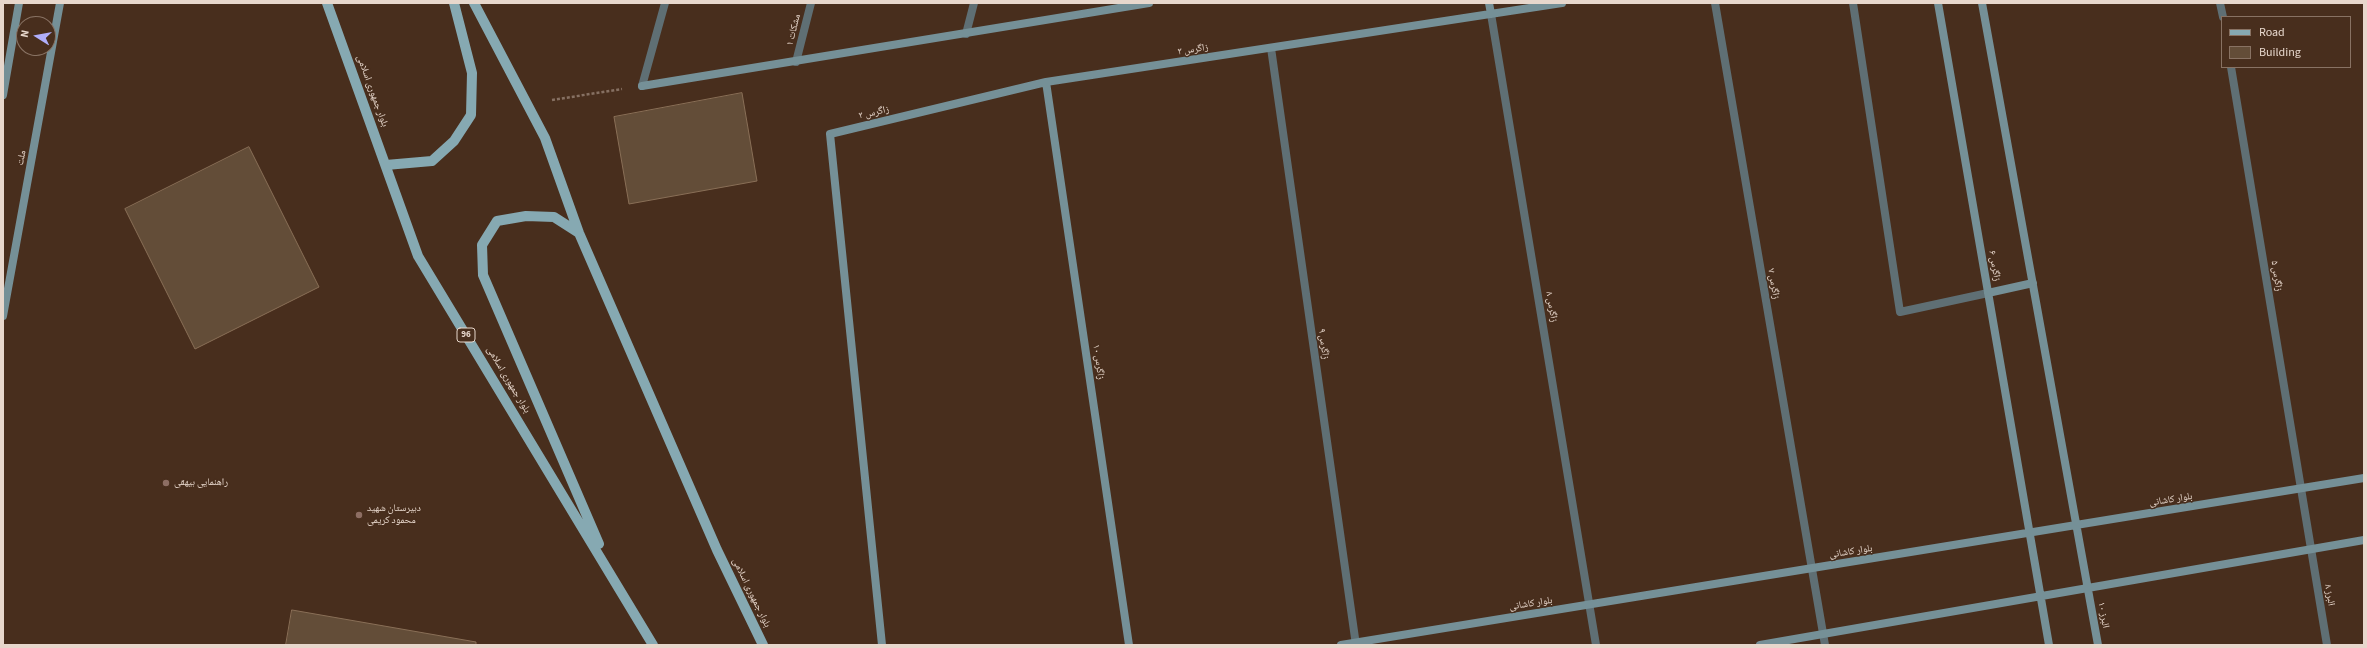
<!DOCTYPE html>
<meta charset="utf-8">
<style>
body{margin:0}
#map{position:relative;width:2367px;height:648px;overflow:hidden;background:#482e1d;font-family:"Source Sans 3",sans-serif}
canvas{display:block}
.frame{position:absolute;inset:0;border:4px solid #e7d7cc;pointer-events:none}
.legend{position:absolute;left:2221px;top:16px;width:130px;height:52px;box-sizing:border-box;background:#482e1d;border:1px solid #887263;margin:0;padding:5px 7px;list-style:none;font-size:12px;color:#e7d7cc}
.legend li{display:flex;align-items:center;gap:8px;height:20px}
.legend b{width:20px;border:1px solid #887263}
.north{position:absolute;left:16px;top:16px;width:40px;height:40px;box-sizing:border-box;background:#482e1d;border:1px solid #887263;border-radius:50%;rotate:281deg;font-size:11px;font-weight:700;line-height:16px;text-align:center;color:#e7d7cc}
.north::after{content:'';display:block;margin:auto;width:14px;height:18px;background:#b0aefa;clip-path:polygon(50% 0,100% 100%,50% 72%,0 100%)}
</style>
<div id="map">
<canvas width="2367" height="648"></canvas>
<div class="frame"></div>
<ul class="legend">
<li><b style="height:5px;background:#86a9b2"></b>Road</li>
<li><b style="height:11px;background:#634d38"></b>Building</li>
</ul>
<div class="north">N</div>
</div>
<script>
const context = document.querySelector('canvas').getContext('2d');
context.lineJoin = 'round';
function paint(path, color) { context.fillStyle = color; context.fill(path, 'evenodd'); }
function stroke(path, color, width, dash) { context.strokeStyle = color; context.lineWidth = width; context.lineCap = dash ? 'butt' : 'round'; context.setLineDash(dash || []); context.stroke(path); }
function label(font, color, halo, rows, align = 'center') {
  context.font = font + ' "Source Sans 3","Noto Naskh Arabic",sans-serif'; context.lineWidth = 3; context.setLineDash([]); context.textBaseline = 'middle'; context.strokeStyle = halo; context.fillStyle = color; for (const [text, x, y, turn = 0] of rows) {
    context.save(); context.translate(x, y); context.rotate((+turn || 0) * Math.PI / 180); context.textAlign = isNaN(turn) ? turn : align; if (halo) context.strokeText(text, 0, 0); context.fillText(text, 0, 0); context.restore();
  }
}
const building = new Path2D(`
 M742 93 757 181 629 204 614 117Z
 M249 147 319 287 195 349 125 209Z
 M292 610 476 642V645H286Z`);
paint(building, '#634d38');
stroke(building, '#896f57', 1);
stroke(new Path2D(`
 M552 100 622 89`), '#867062', 2.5, [3, 2]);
stroke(new Path2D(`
 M1715 3 1825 645
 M1853 3 1900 312 1988 293
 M2220 3 2223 17
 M1491 14 1596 645
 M966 34 974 3
 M1271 48 1356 645
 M796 62 811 3
 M2231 67 2327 645
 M642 86 665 3`), '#5f6f74', 8);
stroke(new Path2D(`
 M1489 3 1491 14
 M1938 3 2049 645
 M1982 3 2098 645
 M1046 82 1129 645
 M642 86 1149 3
 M3 95 19 3
 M1988 293 2033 283
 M3 316 60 3
 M882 645 830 134 1046 82 1562 3
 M1341 645 2364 478
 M1760 645 2364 540`), '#759097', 8);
stroke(new Path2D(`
 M327 3 418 256 653 645
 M474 3 545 138 579 233 717 550 763 645
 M386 165 432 161 454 141 471 115 472 73 454 3
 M579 233 554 217 526 216 497 221 482 245 483 275 599 544`), '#86a9b2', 10);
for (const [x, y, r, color] of [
 [166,483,4,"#8d6e63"],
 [359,515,4,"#8d6e63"]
]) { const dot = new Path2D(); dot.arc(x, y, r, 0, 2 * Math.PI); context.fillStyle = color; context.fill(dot); stroke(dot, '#482e1d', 1.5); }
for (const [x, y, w] of [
 [466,335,18]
]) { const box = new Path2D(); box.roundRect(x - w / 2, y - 7, w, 14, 3); context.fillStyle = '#482e1d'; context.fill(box); stroke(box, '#e7d7cc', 1); }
label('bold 9px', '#e7d7cc', null, [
 ["96",466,335]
]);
label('10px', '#e7d7cc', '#482e1d', [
 ["مشکات ۱",794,30,-76],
 ["زاگرس ۲",1193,50,-9],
 ["بلوار جمهوری اسلامی",372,91,70],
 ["زاگرس ۲",874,113,-13],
 ["ملت",22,158,-80],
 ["زاگرس ۶",1994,266,80],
 ["زاگرس ۵",2276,276,81],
 ["زاگرس ۷",1773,284,80],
 ["زاگرس ۸",1551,307,80],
 ["زاگرس ۹",1323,344,82],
 ["زاگرس ۱۰",1098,362,82],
 ["بلوار جمهوری اسلامی",508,380,59],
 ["بلوار کاشانی",2171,500,-9],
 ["بلوار کاشانی",1851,552,-9],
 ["بلوار جمهوری اسلامی",751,593,64],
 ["البرز ۸",2329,595,80],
 ["بلوار کاشانی",1531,604,-9],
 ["البرز ۱۰",2103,615,80]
]);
label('10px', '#e7d7cc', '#482e1d', [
 ["راهنمایی بیهقی",174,483],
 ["دبیرستان شهید",367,509],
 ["محمود کریمی",367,521]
], 'left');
</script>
